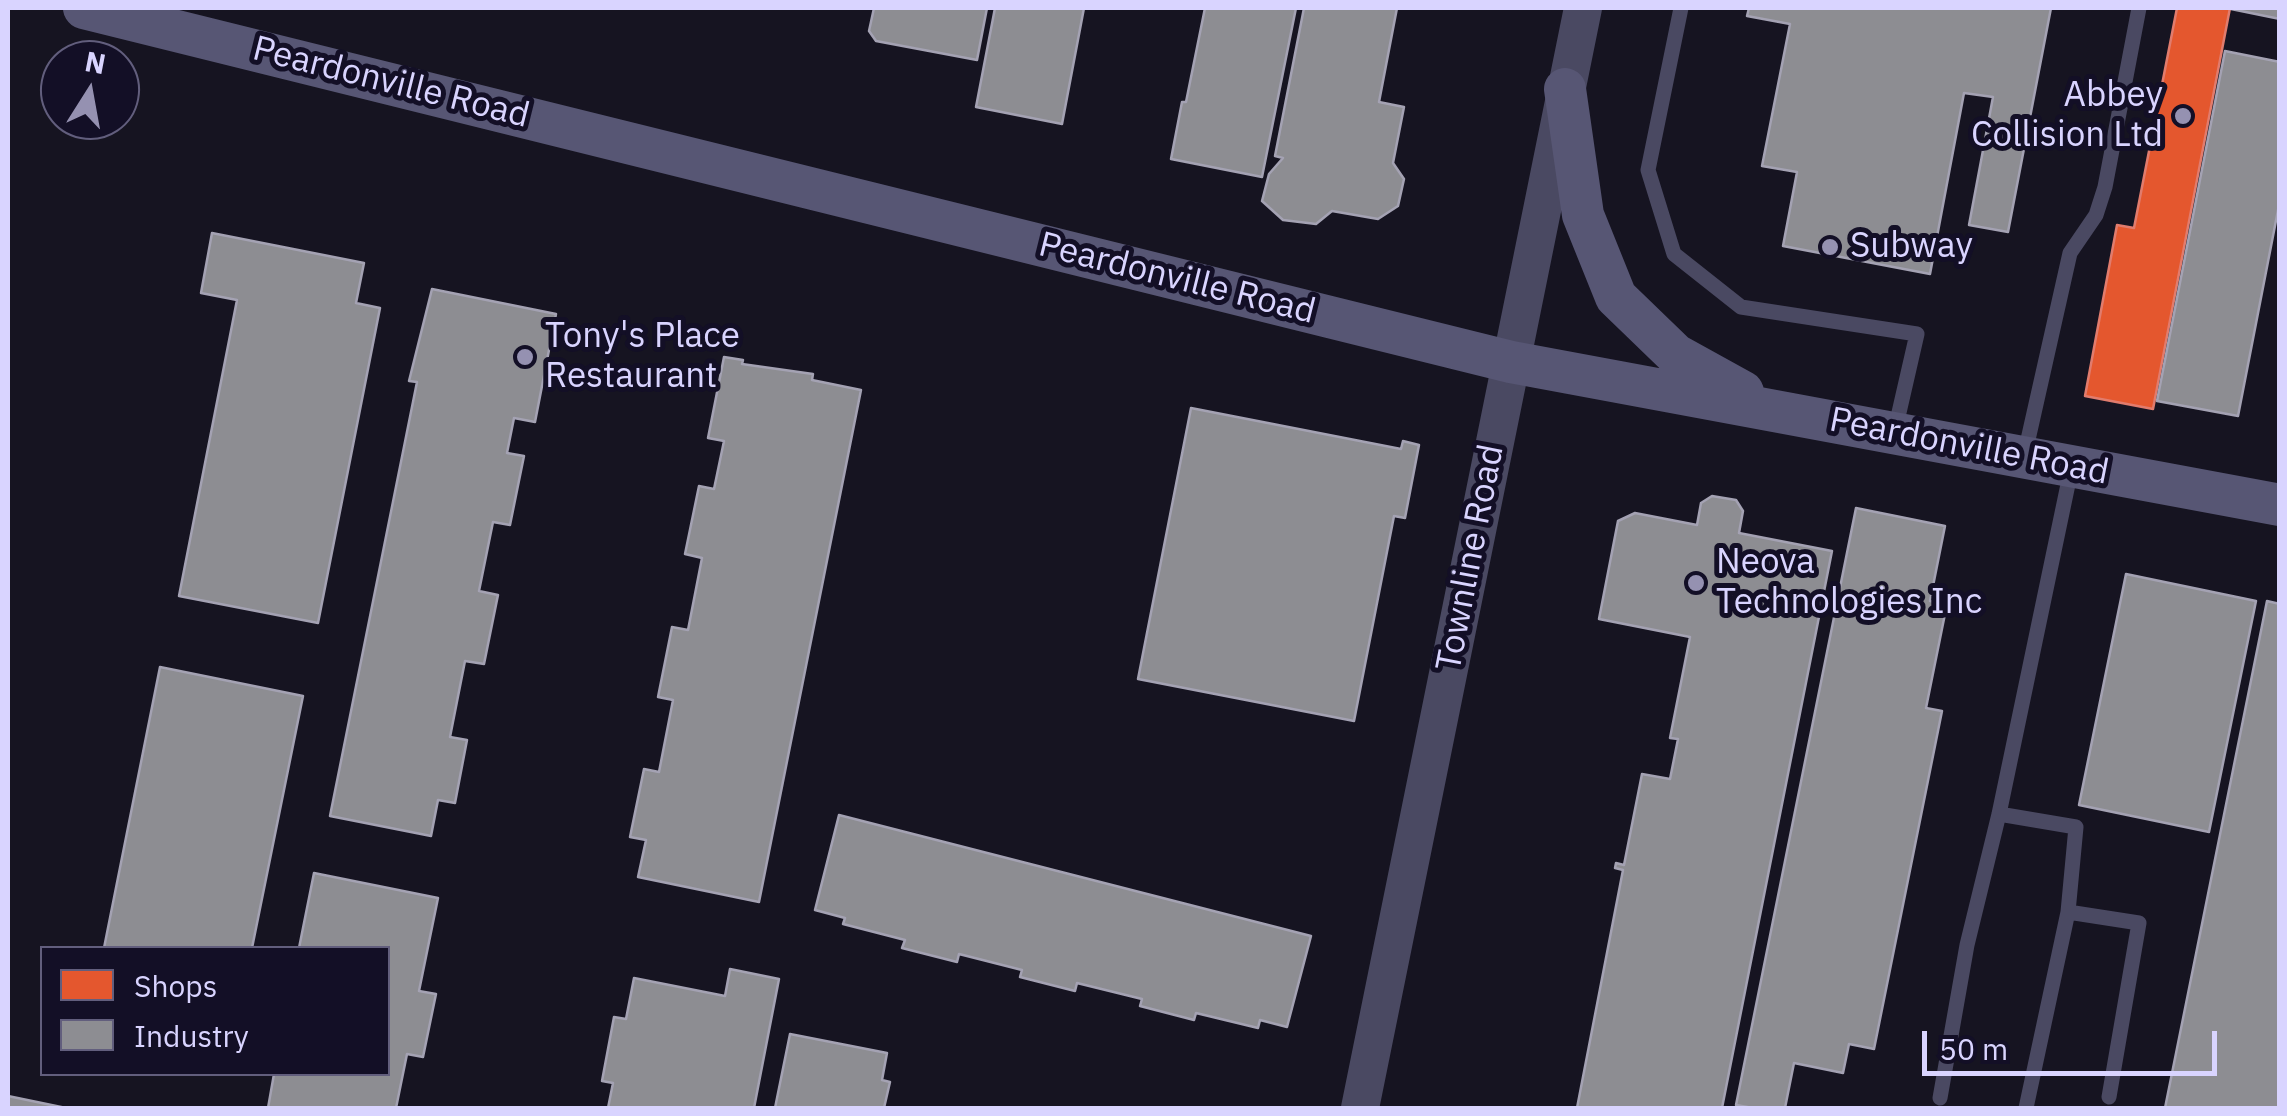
<!DOCTYPE html>
<style>
body{margin:0}
#map{position:relative;width:2287px;height:1116px;overflow:hidden;background:#161421;font-family:"IBM Plex Sans",sans-serif}
canvas{display:block}
.frame{position:absolute;inset:0;border:10px solid #d9d4ff;pointer-events:none}
.legend{position:absolute;left:40px;top:946px;width:350px;height:130px;box-sizing:border-box;background:#130f26;border:2px solid #625e7d;margin:0;padding:12px 18px;list-style:none;font-size:30px;color:#d9d4ff}
.legend li{display:flex;align-items:center;gap:20px;height:50px}
.legend b{width:50px;border:2px solid #625e7d}
.north{position:absolute;left:40px;top:40px;width:100px;height:100px;box-sizing:border-box;background:#130f26;border:2px solid #625e7d;border-radius:50%;rotate:11deg;font-size:28px;font-weight:700;line-height:40px;text-align:center;color:#d9d4ff}
.north::after{content:'';display:block;margin:auto;width:35px;height:45px;background:#9591b1;clip-path:polygon(50% 0,100% 100%,50% 72%,0 100%)}
.scale{position:absolute;left:1922px;top:1031px;width:295px;height:45px;box-sizing:border-box;border:5px solid #d9d4ff;border-top:0;padding-left:12px;font-size:30px;line-height:35px;white-space:nowrap;color:#d9d4ff;-webkit-text-stroke:8px #130f26;paint-order:stroke}
</style>
<div id="map">
<canvas width="2287" height="1116"></canvas>
<div class="frame"></div>
<ul class="legend">
<li><b style="height:28px;background:#e4572e"></b>Shops</li>
<li><b style="height:28px;background:#8d8d92"></b>Industry</li>
</ul>
<div class="north">N</div>
<div class="scale">50 m</div>
</div>
<script>
const context = document.querySelector('canvas').getContext('2d');
context.lineJoin = 'round';
function paint(path, color) { context.fillStyle = color; context.fill(path, 'evenodd'); }
function stroke(path, color, width, dash) { context.strokeStyle = color; context.lineWidth = width; context.lineCap = dash ? 'butt' : 'round'; context.setLineDash(dash || []); context.stroke(path); }
function label(font, color, halo, rows, align = 'center') {
  context.font = font + ' "IBM Plex Sans",sans-serif'; context.lineWidth = 10; context.setLineDash([]); context.textBaseline = 'middle'; context.strokeStyle = halo; context.fillStyle = color; for (const [text, x, y, turn = 0] of rows) {
    context.save(); context.translate(x, y); context.rotate((+turn || 0) * Math.PI / 180); context.textAlign = isNaN(turn) ? turn : align; if (halo) context.strokeText(text, 0, 0); context.fillText(text, 0, 0); context.restore();
  }
}
const shops = new Path2D(`
 M2177 8H2230L2153 409 2085 396 2117 225 2134 228Z`);
paint(shops, '#e4572e');
stroke(shops, '#e17c6d', 2.5);
const industry = new Path2D(`
 M874 8H987L977 60 876 41 869 31Z
 M995 8H1084L1062 124 976 107Z
 M1205 8H1296L1262 177 1171 159 1182 102H1186Z
 M1304 8H1397L1379 102 1404 107 1393 163 1404 179 1398 206 1378 219 1332 211 1316 224 1283 220 1262 201 1269 174 1283 158 1275 156Z
 M1749 8H2051L2008 232 1969 225 1993 97 1964 93 1930 274 1783 246 1797 172 1762 166 1790 24 1747 16Z
 M2232 8H2280V19L2231 9Z
 M2225 51 2280 62V200L2238 416 2157 401Z
 M212 233 364 263 356 303 380 308 318 623 179 596 237 300 201 293Z
 M432 289 556 314 535 422 514 418 507 453 524 456 510 525 493 522 479 591 498 595 484 664 465 661 450 737 467 740 455 803 438 800 431 836 330 816 417 382 409 381Z
 M724 357 743 360 742 364 813 374 812 380 861 390 759 902 638 877 646 840 630 837 644 769 659 772 673 700 658 697 672 627 688 630 702 558 685 554 699 486 714 489 724 441 708 438Z
 M1191 408 1401 449 1403 441 1419 445 1405 518 1394 516 1354 721 1138 679Z
 M1712 496 1736 500 1743 511 1739 533 1832 551 1722 1108H1577L1623 870 1615 868 1616 863 1624 865 1642 774 1670 779 1678 739 1670 738 1690 637 1599 619 1618 521 1635 513 1697 525 1701 503Z
 M1856 508 1945 526 1930 601 1947 604 1926 708 1942 711 1874 1049 1849 1044 1843 1073 1794 1063 1785 1108H1753L1736 1105Z
 M2126 574 2256 601 2209 832 2079 805Z
 M2267 601 2280 604V1108H2165Z
 M160 667 303 696 252 948H104Z
 M839 815 1311 936 1287 1027 1260 1020 1258 1028 1196 1013 1194 1020 1140 1006 1142 999 1077 983 1075 991 1020 977 1022 970 959 954 957 962 902 948 905 940 843 924 845 918 815 910Z
 M314 873 438 898 419 991 436 994 423 1057 407 1054 396 1108H268L274 1074H388V948H299Z
 M730 969 779 979 754 1108H608L613 1083 602 1081 614 1017 626 1019 634 978 725 996Z
 M790 1034 887 1053 882 1080 890 1082 884 1108H775Z
 M8 1096 66 1108H69H8Z`);
paint(industry, '#8d8d92');
stroke(industry, '#a4a2b3', 2.5);
stroke(new Path2D(`
 M1681 8 1648 170 1674 254 1741 307 1917 334 1895 430
 M2025 453 2070 253 2096 215 2105 187 2139 8
 M1999 814 2076 827 2068 912 2026 1108
 M2068 912 2139 923 2109 1097
 M1940 1098 1967 945 1999 814 2071 470`), '#4a4962', 15);
stroke(new Path2D(`
 M1360 1108 1583 8`), '#4a4962', 38);
stroke(new Path2D(`
 M84 8 1511 362 2280 505
 M1565 89 1583 215 1616 297 1676 355 1743 392`), '#575674', 42);
for (const [x, y, r, color] of [
 [2183,116,10,"#9591b1"],
 [1830,247,10,"#9591b1"],
 [525,357,10,"#9591b1"],
 [1696,583,10,"#9591b1"]
]) { const dot = new Path2D(); dot.arc(x, y, r, 0, 2 * Math.PI); context.fillStyle = color; context.fill(dot); stroke(dot, '#130f26', 4); }
label('35px', '#d9d4ff', '#130f26', [
 ["Peardonville Road",391,83,14],
 ["Peardonville Road",1177,279,14],
 ["Peardonville Road",1969,447,11],
 ["Townline Road",1471,558,-79]
]);
label('35px', '#d9d4ff', '#130f26', [
 ["Abbey",2163,96,"right"],
 ["Collision Ltd",2163,136,"right"],
 ["Subway",1850,247],
 ["Tony's Place",545,337],
 ["Restaurant",545,377],
 ["Neova",1716,563],
 ["Technologies Inc",1716,603]
], 'left');
</script>
